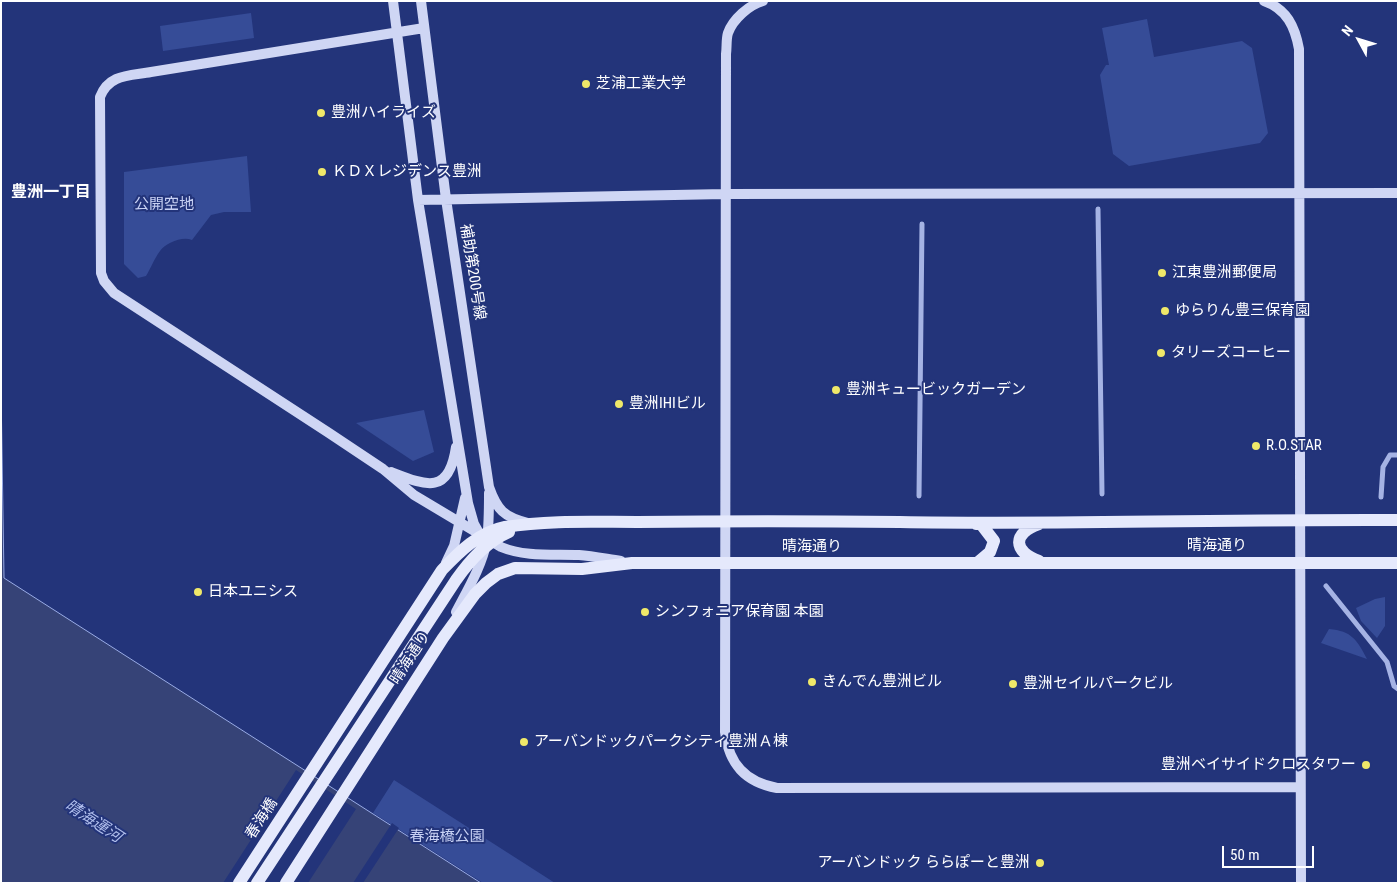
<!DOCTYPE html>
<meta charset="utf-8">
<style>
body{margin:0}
#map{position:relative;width:1399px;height:884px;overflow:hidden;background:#23347a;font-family:"Roboto Condensed",sans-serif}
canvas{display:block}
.frame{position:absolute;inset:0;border:2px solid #fff;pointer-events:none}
.north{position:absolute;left:1334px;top:15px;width:50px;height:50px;-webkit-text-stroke:4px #23347a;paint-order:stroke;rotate:309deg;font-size:14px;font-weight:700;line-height:20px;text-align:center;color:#fff}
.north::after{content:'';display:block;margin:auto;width:18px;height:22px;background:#fff;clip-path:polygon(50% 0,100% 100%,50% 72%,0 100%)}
.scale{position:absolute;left:1222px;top:846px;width:92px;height:22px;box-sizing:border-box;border:2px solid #fff;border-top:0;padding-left:6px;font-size:15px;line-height:18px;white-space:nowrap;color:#fff;-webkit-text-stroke:4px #23347a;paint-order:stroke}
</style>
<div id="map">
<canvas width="1399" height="884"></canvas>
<div class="frame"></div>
<div class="north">N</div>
<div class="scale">50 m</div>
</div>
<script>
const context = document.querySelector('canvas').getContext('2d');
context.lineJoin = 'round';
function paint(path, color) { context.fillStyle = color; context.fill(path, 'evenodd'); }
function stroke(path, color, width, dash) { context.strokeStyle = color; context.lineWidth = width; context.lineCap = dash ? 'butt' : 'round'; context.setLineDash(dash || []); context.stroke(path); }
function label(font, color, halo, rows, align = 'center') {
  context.font = font + ' "Roboto Condensed","Noto Sans JP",sans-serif'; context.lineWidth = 4; context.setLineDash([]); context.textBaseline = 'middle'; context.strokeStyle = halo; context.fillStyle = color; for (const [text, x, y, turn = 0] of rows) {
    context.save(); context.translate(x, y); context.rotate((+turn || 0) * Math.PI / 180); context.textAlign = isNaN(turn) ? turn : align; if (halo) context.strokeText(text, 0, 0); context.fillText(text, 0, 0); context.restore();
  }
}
paint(new Path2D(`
 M251 13 254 38 163 51 160 26Z
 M1147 19 1154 57 1242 41 1252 48 1268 133 1260 143 1129 166 1113 154 1100 75 1106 65H1109L1102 28Z
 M247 156 251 212H224L211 215 192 240C182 236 166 243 160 251 154 259 151 268 146 276L138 278 124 264V172Z
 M424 410 434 452 413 461 356 423Z
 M1385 597V626L1377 638 1361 621 1356 608 1375 599Z
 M1329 629C1352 631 1357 640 1367 659L1321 643Z
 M394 780 555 883H483L373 813Z`), '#364c97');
const water = new Path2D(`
 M1 388 4 578 481 883H1Z`);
paint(water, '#364377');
stroke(water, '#99abe5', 1);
paint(new Path2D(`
 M296 770 356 809 308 883H223Z
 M392 823 399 828 363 883H353Z`), '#23347a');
stroke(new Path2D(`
 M1098 209 1102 494
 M919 496 922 224
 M1381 497 1383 467 1390 455H1398
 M1326 586 1387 662 1394 686 1398 689`), '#a5b3e4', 5);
stroke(new Path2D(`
 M393 1 418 200 468 503 474 524 479 533
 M421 1 446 199 489 487C497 510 504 517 528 523
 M763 1C749 5 733 19 728 33 726 39 727 47 726 54L725 732C729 764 745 782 777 788L1300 787
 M1264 1C1287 9 1295 27 1299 49L1301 883
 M424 28 151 72C129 76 109 74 100 97L101 273 104 281 114 293 329 433 383 469 414 495 501 547C525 557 553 554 579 555 593 556 607 559 621 561
 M418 200 725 194 1398 193
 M391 472C427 486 449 495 456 447
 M446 563 454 546 465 498
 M456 612C468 589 482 566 487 540 489 525 489 509 489 493`), '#cfd6f4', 10);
stroke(new Path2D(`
 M976 524H981L994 541 990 552 977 563
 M1039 561C1013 552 1012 533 1039 524
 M239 883 442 570C459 552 479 532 505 527 548 520 593 522 637 522 724 521 812 521 900 522 1066 525 1232 519 1398 520
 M257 883 456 580C470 560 486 542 509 532
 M286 883 443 638 475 594 486 583 498 574 515 568 582 569 632 563H1398`), '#e5e9fc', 12);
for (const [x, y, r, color] of [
 [586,84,5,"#efe869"],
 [321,113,5,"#efe869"],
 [322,172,5,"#efe869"],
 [1162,273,5,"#efe869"],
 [1165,311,5,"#efe869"],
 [1161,353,5,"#efe869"],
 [836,390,5,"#efe869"],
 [619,404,5,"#efe869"],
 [1256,446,5,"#efe869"],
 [198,592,5,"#efe869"],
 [645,612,5,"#efe869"],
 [812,682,5,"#efe869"],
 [1013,684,5,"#efe869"],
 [524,742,5,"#efe869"],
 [1366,765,5,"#efe869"],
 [1040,863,5,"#efe869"]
]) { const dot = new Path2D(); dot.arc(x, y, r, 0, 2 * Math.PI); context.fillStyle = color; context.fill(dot); stroke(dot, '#23347a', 2); }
label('15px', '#fff', '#23347a', [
 ["芝浦工業大学",596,84],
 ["豊洲ハイライズ",331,113],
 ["ＫＤＸレジデンス豊洲",332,172],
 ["江東豊洲郵便局",1172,273],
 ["ゆらりん豊三保育園",1175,311],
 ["タリーズコーヒー",1171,353],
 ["豊洲キュービックガーデン",846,390],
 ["豊洲IHIビル",629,404],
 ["R.O.STAR",1266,446],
 ["日本ユニシス",208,592],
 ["シンフォニア保育園 本園",655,612],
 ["きんでん豊洲ビル",822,682],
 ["豊洲セイルパークビル",1023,684],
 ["アーバンドックパークシティ豊洲Ａ棟",534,742],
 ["豊洲ベイサイドクロスタワー",1356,765,"right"],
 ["アーバンドック ららぽーと豊洲",1030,863,"right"]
], 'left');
label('15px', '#c8d1f4', '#23347a', [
 ["公開空地",164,205],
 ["春海橋公園",447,837]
]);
label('15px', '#fff', '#23347a', [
 ["補助第200号線",472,272,81],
 ["晴海通り",1217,546],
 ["晴海通り",812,547],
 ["晴海通り",411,658,-57],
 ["春海橋",262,819,-57]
]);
label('bold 16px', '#fff', '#23347a', [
 ["豊洲一丁目",51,193]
]);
label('italic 16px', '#b0beec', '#23347a', [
 ["晴海運河",93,822,33]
]);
</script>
